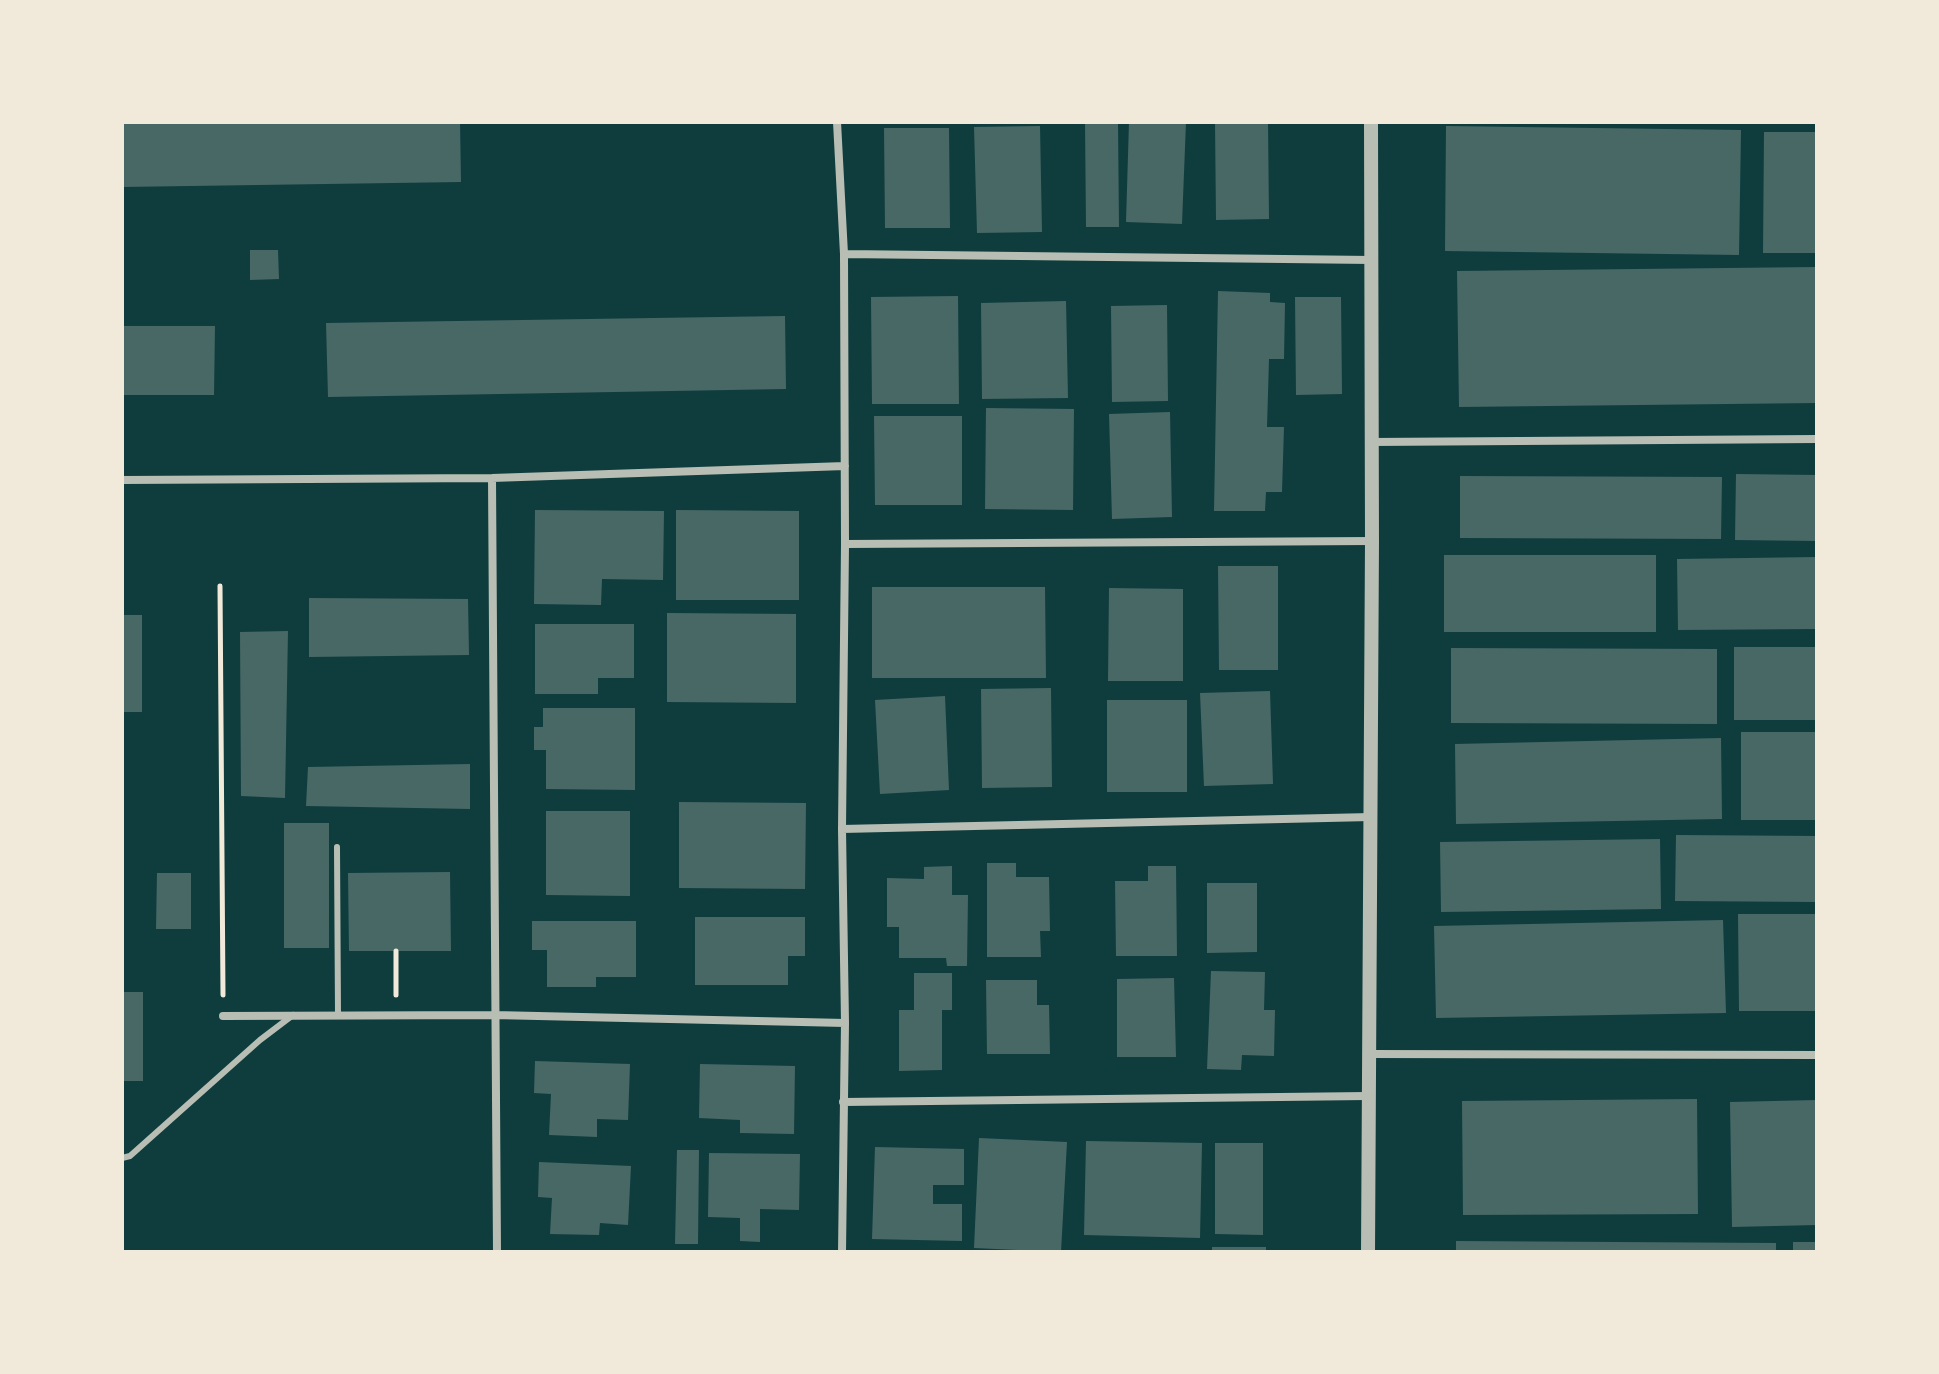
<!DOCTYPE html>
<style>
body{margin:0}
#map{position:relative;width:1939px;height:1374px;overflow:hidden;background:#0f3d3e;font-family:"Libre Baskerville",serif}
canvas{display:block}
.frame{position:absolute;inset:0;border:124px solid #f1e9da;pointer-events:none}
</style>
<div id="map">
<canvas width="1939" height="1374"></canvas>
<div class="frame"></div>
</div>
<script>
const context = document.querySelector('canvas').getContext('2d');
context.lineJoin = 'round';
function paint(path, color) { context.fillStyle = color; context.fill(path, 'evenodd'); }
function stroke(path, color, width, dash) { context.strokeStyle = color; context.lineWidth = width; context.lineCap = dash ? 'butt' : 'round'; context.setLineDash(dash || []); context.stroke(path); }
paint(new Path2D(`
 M122 122H460L461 182 122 187Z
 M1085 122H1118L1119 227H1086Z
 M1129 122H1186L1182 224 1126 222Z
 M1215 122H1268L1269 219 1216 220Z
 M1040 126 1042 232 977 233 974 127Z
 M1446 126 1741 130 1739 255 1445 251Z
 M884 128H949L950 228H885Z
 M1764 132H1817V253H1763Z
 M250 250H278L279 279 250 280Z
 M1817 267V403L1459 407 1457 271Z
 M1218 291 1270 293V302L1285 303 1284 359H1269L1267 427H1284L1282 492H1266L1265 511H1214Z
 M958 296 959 404H872L871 297Z
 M1295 297H1341L1342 394 1296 395Z
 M1066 301 1068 398 982 399 981 303Z
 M1167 305 1168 401 1112 402 1111 306Z
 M785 316 786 389 328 397 326 323Z
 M122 326H215L214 395H122Z
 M986 408 1074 409 1073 510 985 509Z
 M1170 412 1172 517 1112 519 1109 414Z
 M874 416H962V505H875Z
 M1736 474 1817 475V541L1735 540Z
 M1460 476 1722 477 1721 539 1460 538Z
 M535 510 664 511 663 580 602 579 601 605 534 604Z
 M676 510 799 511V600H676Z
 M1444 555H1656V632H1444Z
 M1817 557V629L1678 630 1677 559Z
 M1218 566H1278V670H1219Z
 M872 587H1045L1046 678H872Z
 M1109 588 1183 589V681H1108Z
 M309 598 468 599 469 655 309 657Z
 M667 613 796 614V703L667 702Z
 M122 615H142V712H122Z
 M535 624H634V678H598V694H535Z
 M288 631 285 798 241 796 240 632Z
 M1734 647H1817V720H1734Z
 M1451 648 1717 649V724L1451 723Z
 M1051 688 1052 787 982 788 981 689Z
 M1270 691 1273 784 1204 786 1200 693Z
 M945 696 949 790 880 794 875 700Z
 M1107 700H1187V792H1107Z
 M543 708H635V790L546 789V750H534V727H543Z
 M1741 732H1817V820H1741Z
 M1721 738 1722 819 1456 824 1455 744Z
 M470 764V809L306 806 308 767Z
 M679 802 806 803 805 889 679 888Z
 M546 811H630V896L546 895Z
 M284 823H329V948H284Z
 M1676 835 1817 836V902L1675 901Z
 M1660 839 1661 909 1441 912 1440 842Z
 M987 863H1016V877H1049L1050 931H1040L1041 957H987Z
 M952 866V895H968L967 966H947L946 958H899V927H887V878L924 879V867Z
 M1148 866H1176L1177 956H1116L1115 881H1148Z
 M450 872 451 951H349L348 873Z
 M157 873H191V929H156Z
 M1207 883H1257V952L1207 953Z
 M1738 914H1817V1011H1739Z
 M695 917H805V956H788V985H695Z
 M1723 920 1726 1013 1436 1018 1434 926Z
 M532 921H636V977H596V987H547V950H532Z
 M1211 971 1265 972 1264 1010H1275L1274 1056 1242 1055 1241 1070 1207 1069Z
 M914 973H952V1010H942V1070L899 1071V1010H914Z
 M1174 978 1176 1057H1117V979Z
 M986 980H1037V1005H1049L1050 1054H987Z
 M122 992H143V1081H122Z
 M535 1061 630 1064 628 1120 597 1119V1137L549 1135 551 1094 534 1093Z
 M700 1064 795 1066 794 1134 740 1133V1120L699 1118Z
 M1697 1099 1698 1214 1463 1215 1462 1101Z
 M1817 1100V1225L1732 1227 1730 1102Z
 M979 1138 1067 1142 1061 1252 974 1248Z
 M1086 1141 1202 1143 1200 1238 1084 1235Z
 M1215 1143H1263V1235L1215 1234Z
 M875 1147 964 1149V1185H933V1204H962V1241L872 1239Z
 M677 1150H699L698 1244H675Z
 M709 1153 800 1154 799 1210 760 1209V1242L740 1241V1218L708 1217Z
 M539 1162 631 1166 628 1225 600 1223 599 1235 550 1234 552 1198 538 1197Z
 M1456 1241 1776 1243V1252H1456Z
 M1793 1242H1817V1252H1793Z
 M1212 1247H1266V1252H1212Z`), '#486865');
stroke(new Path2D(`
 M220 586 223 995
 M396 951V995`), '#f1e9da', 5);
stroke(new Path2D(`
 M337 847 338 1015
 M122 1158 130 1156 260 1040 293 1015`), '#b8beb3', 6);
stroke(new Path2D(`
 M837 122 844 254 845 544 842 829 845 1023 842 1252
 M844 254 1372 260
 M1371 442 1817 439
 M492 478 497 1252
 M122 480 492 478 845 466
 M845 544 1372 541
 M842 829 1371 817
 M223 1016 494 1015 845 1023
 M1368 1054 1817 1055
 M843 1102 1367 1096`), '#b8beb3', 8);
stroke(new Path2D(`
 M1368 1252 1372 541 1371 122`), '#b8beb3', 14);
</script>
